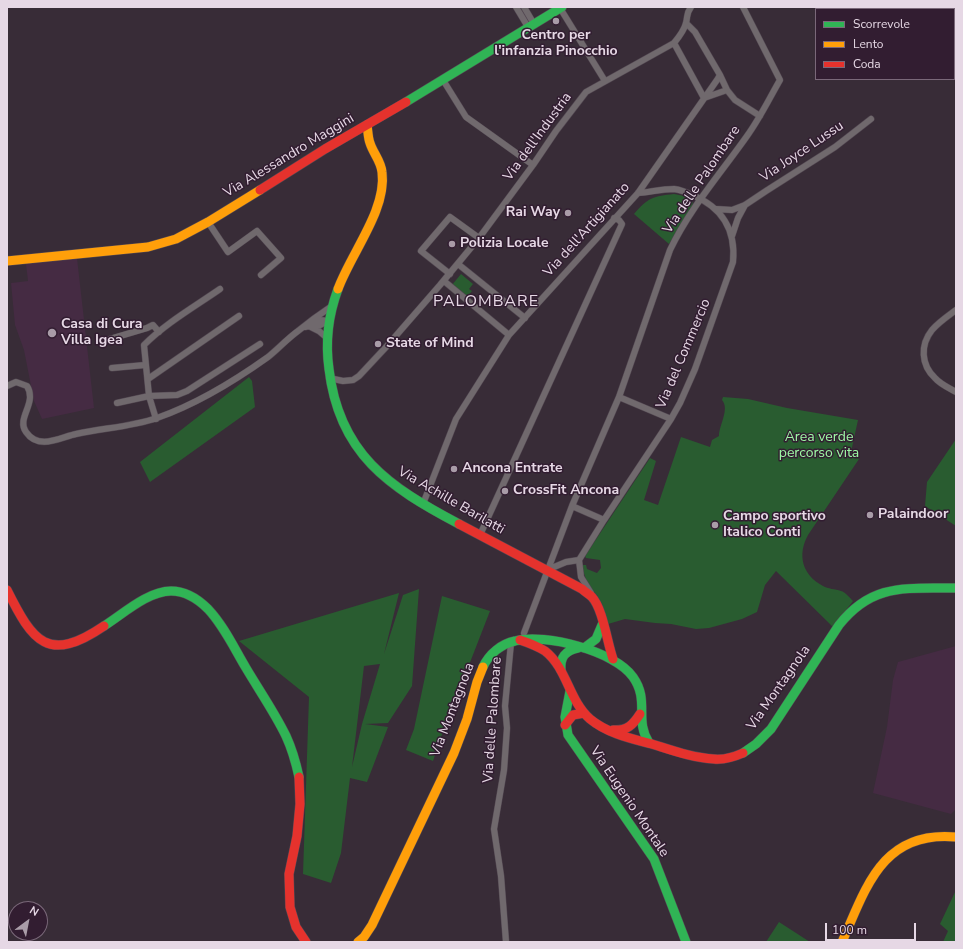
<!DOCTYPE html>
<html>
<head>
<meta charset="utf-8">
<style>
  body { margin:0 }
  #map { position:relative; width:963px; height:949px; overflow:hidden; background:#382c37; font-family:"Nunito Sans",sans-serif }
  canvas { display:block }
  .frame { position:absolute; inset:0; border:8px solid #e6d8e5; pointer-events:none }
  .legend { position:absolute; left:815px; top:8px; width:140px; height:72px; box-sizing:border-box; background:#321d31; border:1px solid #7a6879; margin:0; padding:5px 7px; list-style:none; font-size:12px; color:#e6d8e5 }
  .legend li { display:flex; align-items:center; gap:8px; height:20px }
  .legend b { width:20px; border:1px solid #7a6879 }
  .north { position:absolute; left:8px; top:901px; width:40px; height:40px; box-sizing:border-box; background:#321d31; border:1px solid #7a6879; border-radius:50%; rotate:32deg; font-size:11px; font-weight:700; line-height:16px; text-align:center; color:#e6d8e5 }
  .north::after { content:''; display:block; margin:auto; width:14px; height:18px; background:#a99ca8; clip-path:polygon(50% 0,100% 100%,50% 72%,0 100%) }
  .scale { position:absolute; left:825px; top:923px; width:91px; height:18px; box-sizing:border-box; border:2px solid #e6d8e5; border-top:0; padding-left:5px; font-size:12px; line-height:14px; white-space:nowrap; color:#e6d8e5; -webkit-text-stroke:3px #321d31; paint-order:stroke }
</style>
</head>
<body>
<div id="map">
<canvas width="963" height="949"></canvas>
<div class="frame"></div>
<ul class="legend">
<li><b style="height:5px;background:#30b455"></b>Scorrevole</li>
<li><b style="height:5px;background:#ff9f0a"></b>Lento</li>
<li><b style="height:5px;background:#e5322d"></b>Coda</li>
</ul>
<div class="north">N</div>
<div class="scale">100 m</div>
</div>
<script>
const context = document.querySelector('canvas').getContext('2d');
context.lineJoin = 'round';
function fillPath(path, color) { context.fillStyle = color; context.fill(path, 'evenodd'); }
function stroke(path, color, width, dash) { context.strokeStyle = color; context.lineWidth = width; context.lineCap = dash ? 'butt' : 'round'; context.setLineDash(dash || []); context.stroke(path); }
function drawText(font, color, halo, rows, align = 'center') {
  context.font = font + ' "Nunito Sans",sans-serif'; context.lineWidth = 3; context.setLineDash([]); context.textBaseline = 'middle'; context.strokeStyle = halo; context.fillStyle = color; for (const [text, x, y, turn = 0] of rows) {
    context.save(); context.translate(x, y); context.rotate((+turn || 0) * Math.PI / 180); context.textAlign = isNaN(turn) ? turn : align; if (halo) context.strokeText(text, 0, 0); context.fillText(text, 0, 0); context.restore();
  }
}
fillPath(new Path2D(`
  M77 258 94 408 42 419 34 401 24 350 15 325 11 283 28 281 26 264Z
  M956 646V809L951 814 873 793 887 727 893 680 898 662Z`), '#452b43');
fillPath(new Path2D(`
  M674 194 684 196 692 201 693 205 669 244 634 214C647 198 654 196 674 194Z
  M461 274 473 284 469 289 472 291 467 297 452 285Z
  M249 377 252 381 255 407 150 482 140 462Z
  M723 397 748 399 787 408 858 420 851 452 857 454 859 459 808 535C797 555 802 575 823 586 828 589 835 589 841 591 845 592 850 598 853 601L833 627 776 571 765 585 757 612 742 619 709 628 696 629 671 624 655 623 625 619 608 624 602 604 597 595 588 586 583 570 582 565H586L587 569 597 573 601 568 600 560 586 558 585 556 650 458 656 461 644 500 658 505 681 437 710 447 712 440 719 436C719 425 730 409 722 400Z
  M956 439V526L925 506 927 482Z
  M419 589 412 686 388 723 365 724 388 727 367 782 350 778 341 853 331 883 303 874 309 697 239 641 399 593 384 654 403 595ZM380 664 362 724 352 767 364 666Z
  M442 596 490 611 441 737 433 761 406 750 414 729Z
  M956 890V942H943L948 931 940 924Z
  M779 922 810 942H766Z`), '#295c30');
const street = new Path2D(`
  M516 7 528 27
  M524 7 534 24
  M560 8 605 81
  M674 43 704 98 727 90 735 100 760 116
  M720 75 727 90
  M443 80 466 117 533 165
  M716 209 732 210 745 205 766 191 835 147 871 119
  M208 222 228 252 257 231 281 258 261 275
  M732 236 738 218 745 205
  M458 264 525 318
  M450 274 421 251 450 217 479 238
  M444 281 509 335
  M956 310C948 316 939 322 932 330 920 345 921 365 935 378 940 384 949 388 956 392
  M312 322 320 320 328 321
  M309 326 320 325 328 321
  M305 327 309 326 319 331 326 337
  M110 339 147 328 153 325 159 332
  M112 368 145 365
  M329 378 343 381 353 380 359 376 387 346 440 285 479 238 533 165 556 131 586 92 674 43C679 37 684 31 686 23 688 15 686 14 691 7
  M148 379 239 316
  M7 386 16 382 27 386C29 389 30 393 30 397 30 409 18 421 26 432 39 451 61 437 76 434 103 428 131 427 157 418 197 404 233 382 268 357 278 349 287 339 298 331 309 322 320 314 332 306
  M619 397 671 419
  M117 403 149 396 177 395 187 391 260 344
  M156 419 149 396 144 345C166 323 194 307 220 289
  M423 504 456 419 509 335 638 193 717 80 720 75 695 32 686 23
  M572 506 604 520
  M480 535 622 224 619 220 614 218
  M579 560 581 577 591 593
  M547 570 566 562 579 560 604 520 671 419 680 403 695 369 733 262C736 230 722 207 692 195 686 192 681 190 674 189 662 189 650 192 638 193
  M524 633 572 506 619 397 670 250C690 208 721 173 747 136 760 118 769 99 780 80L743 7
  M506 942 501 876 494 829 504 770 507 728 505 706 511 643`);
const fast = new Path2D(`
  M948 7 949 9
  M954 17 956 21
  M406 102 562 7
  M338 289C328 316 325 341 329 369 339 454 389 487 459 524
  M104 626C123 614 148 591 171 591 185 591 198 599 208 609 224 626 234 648 246 668 259 690 275 713 286 736 292 749 296 763 299 777
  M584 648 596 639 602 625
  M483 667C489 654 501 644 515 641 545 633 615 651 633 677 650 701 634 719 649 743
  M561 670C560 657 565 651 578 648
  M570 691 565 717 568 735 654 859 686 942
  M743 753 756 744 771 729 839 625C873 582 907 589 956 588`);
const slow = new Path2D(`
  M7 261 148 247 176 239 208 222 260 190
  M338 289C351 253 387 210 382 172 381 161 373 153 370 143 368 138 368 131 367 125
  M358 942 364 937 372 925 454 753 467 719 477 682 483 667
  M842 942C866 888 882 830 956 837`);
const jam = new Path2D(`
  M260 190 325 149 406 102
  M459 524 582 589C585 592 589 594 592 597 603 609 607 642 613 659
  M7 590C33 642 48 664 104 626
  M520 640C529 643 537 646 545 651 567 668 569 701 590 719 608 734 633 739 655 745 674 751 694 758 714 759 725 760 734 757 743 753
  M565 725 573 715 584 713
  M613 730C627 731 633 725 640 714
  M299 777 300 804 297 836 289 874 290 907 296 927 306 942`);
stroke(street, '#534852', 7);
stroke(fast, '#534852', 10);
stroke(slow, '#534852', 10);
stroke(jam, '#534852', 10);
stroke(street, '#70696d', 6);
stroke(fast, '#30b455', 9);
stroke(slow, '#ff9f0a', 9);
stroke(jam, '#e5322d', 9);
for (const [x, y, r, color] of [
  [556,21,4,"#a99ca8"],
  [568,213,4,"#a99ca8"],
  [452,244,4,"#a99ca8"],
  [52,333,5,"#a99ca8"],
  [378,344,4,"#a99ca8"],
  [454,469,4,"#a99ca8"],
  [505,491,4,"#a99ca8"],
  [870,515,4,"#a99ca8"],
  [715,525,4,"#a99ca8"]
]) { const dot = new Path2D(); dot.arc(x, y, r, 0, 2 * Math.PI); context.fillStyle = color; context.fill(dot); stroke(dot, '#321d31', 1.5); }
drawText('bold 14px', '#e6d8e5', '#321d31', [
  ["Centro per",556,36,"center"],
  ["l'infanzia Pinocchio",556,52,"center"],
  ["Rai Way",560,213,"right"],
  ["Polizia Locale",460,244],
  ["Casa di Cura",61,325],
  ["Villa Igea",61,341],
  ["State of Mind",386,344],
  ["Ancona Entrate",462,469],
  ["CrossFit Ancona",513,491],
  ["Palaindoor",878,515],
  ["Campo sportivo",723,517],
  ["Italico Conti",723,533]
], 'left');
drawText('14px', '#e6d8e5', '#321d31', [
  ["Via dell'Industria",538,137,-54],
  ["Via Joyce Lussu",802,152,-34],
  ["Via Alessandro Maggini",289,156,-31],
  ["Via delle Palombare",702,180,-56],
  ["Via dell'Artigianato",587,230,-48],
  ["Via del Commercio",684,354,-67],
  ["Via Achille Barilatti",451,501,30],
  ["Via Montagnola",779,688,-55],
  ["Via Montagnola",453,710,-69],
  ["Via delle Palombare",493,720,-86],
  ["Via Eugenio Montale",629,802,56]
]);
drawText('14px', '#9ef9a5', '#321d31', [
  ["Area verde",819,438],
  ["percorso vita",819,454]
]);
context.letterSpacing = '1px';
drawText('16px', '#e6d8e5', '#321d31', [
  ["PALOMBARE",486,302]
]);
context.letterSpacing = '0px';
</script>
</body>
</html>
